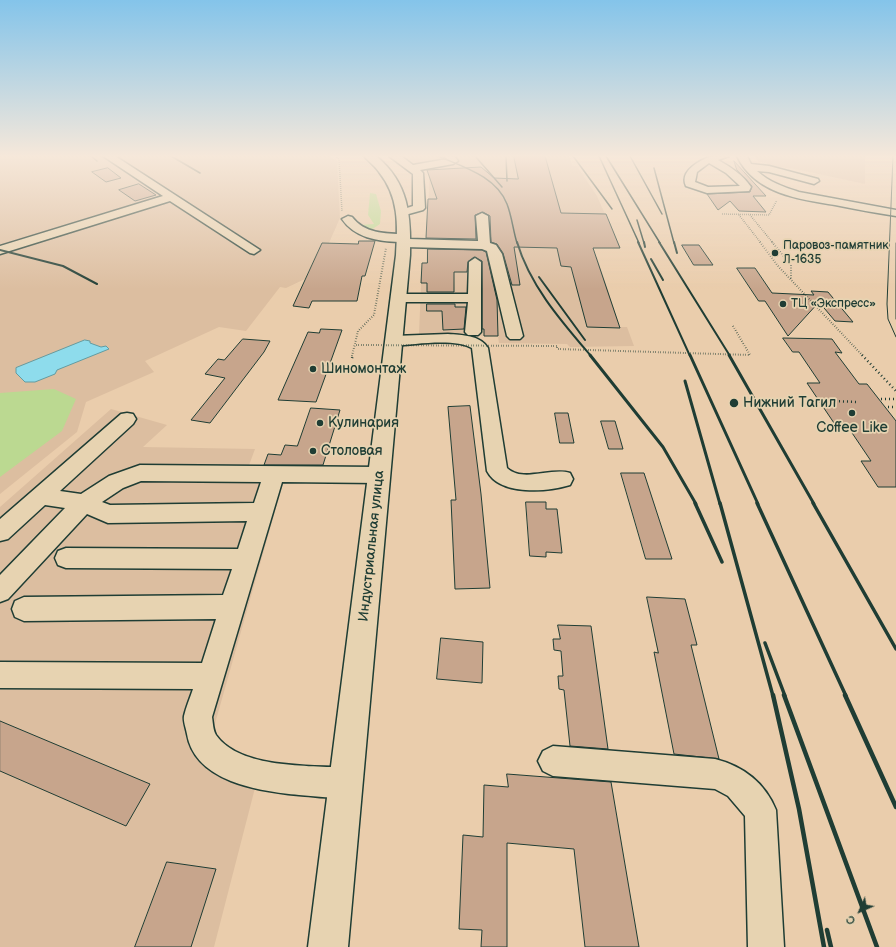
<!DOCTYPE html>
<html>
<head>
<meta charset="utf-8">
<style>
  body { margin:0 }
  #map { position:relative; width:896px; height:947px; overflow:hidden; background:#eacdac; font-family:"Balsamiq Sans",sans-serif }
  canvas { display:block }
  .north { position:absolute; left:840px; top:891px; width:40px; height:40px; -webkit-text-stroke:3px #e7d3b1; paint-order:stroke; rotate:225deg; font-size:11px; font-weight:700; line-height:16px; text-align:center; color:#1f3d34 }
  .north::after { content:''; display:block; margin:auto; width:14px; height:18px; background:#1f3d34; clip-path:polygon(50% 0,100% 100%,50% 72%,0 100%) }
</style>
</head>
<body>
<div id="map">
<canvas width="896" height="947"></canvas>
<div class="north">С</div>
</div>
<script>
const context = document.querySelector('canvas').getContext('2d');
context.lineJoin = 'round';
function fillPath(path, color) { context.fillStyle = color; context.fill(path, 'evenodd'); }
function stroke(path, color, width, dash) { context.strokeStyle = color; context.lineWidth = width; context.lineCap = dash ? 'butt' : 'round'; context.setLineDash(dash || []); context.stroke(path); }
function drawText(font, color, halo, rows, align = 'center') {
  context.font = font + ' "Balsamiq Sans",sans-serif'; context.lineWidth = 3.5; context.setLineDash([]); context.textBaseline = 'middle'; context.strokeStyle = halo; context.fillStyle = color; for (const [text, x, y, turn = 0] of rows) {
    context.save(); context.translate(x, y); context.rotate((+turn || 0) * Math.PI / 180); context.textAlign = isNaN(turn) ? turn : align; if (halo) context.strokeText(text, 0, 0); context.fillText(text, 0, 0); context.restore();
  }
}
fillPath(new Path2D(`
  M0 156H329L337 161 340 218 329 243H322L305 279 286 288 280 287 246 331 219 327 145 361 154 372 86 402 77 432 0 494Z
  M401 156H569L573 166H577L597 196 620 248H588L591 257H597L620 327H627L634 346 570 347 567 344 499 343 498 336 419 334 422 263 427 262 426 240 429 190V176L424 168Z
  M755 156H865V184L795 169 768 166 767 163 758 162Z
  M111 409 167 425 143 447 255 449 248 468 287 469 203 766 255 788 214 947H0V507Z`), '#dcbea0');
fillPath(new Path2D(`
  M370 193 376 194 381 211 380 224 371 230 360 225 374 224 368 215Z
  M54 389 76 399 62 431 0 477V393Z`), '#bbd991');
const water = new Path2D(`
  M85 340 90 341V343L101 347 106 346 109 349 57 370 55 374 35 382H25L16 373V368Z`);
fillPath(water, '#8edcec');
stroke(water, '#629ca2', 1);
const building = new Path2D(`
  M514 156H545L561 213 606 214 620 248H593L620 328 587 327 571 267 561 266 557 248 514 247 520 285H512L503 253 497 244 491 242 490 216 483 212 475 215 476 239 426 238 428 199H437L427 170 481 167 494 178 518 179Z
  M734 161 766 196H753L766 212 739 211 730 201 718 210 707 194 750 192 752 186 737 170Z
  M108 168 121 178 106 182 92 172Z
  M139 184 156 195 135 201 119 190Z
  M359 241H375L365 276H362L357 301H312L309 308 293 306 322 243 358 244Z
  M682 245H699L713 265H694Z
  M428 249 482 250 486 252 497 300 498 336H484V329H482V261L474 257 468 262 467 272H454V292H427V283H421L422 263H427Z
  M737 268H755L772 293 814 295 811 291 828 292 853 322 835 321 819 302 788 336 765 301H759Z
  M427 304H455V307H466L464 329 443 330 442 311H427Z
  M321 329 342 330 316 402 278 400 308 332 319 333Z
  M783 338 832 339 842 353 835 352 859 384H867L896 421V487H878L861 461H871L846 424 834 423 807 383H820L799 352H793Z
  M243 339 270 341 264 352 210 423 191 420 225 378 205 374 218 359 224 360Z
  M470 406 481 494 490 588 455 589 451 500H456L448 407Z
  M311 408 340 410 323 465H264L268 454 281 455 285 445 297 446Z
  M555 413H568L574 443H560Z
  M601 421H615L623 449H609Z
  M621 473H644L672 559H646Z
  M526 502H546V509H557L562 553 546 552V557L530 556Z
  M647 597 685 599 697 645H691L719 759 674 754 654 652 658 653Z
  M558 625 591 626 608 749 570 746 564 690 559 689 558 676H563L561 651 554 650 553 639H560Z
  M441 638 483 642 482 683 437 679Z
  M0 721 150 784 126 826 0 771Z
  M507 774 611 782 639 947H585L574 849 507 843V947H481L482 930 459 929 463 835 483 837 484 785 508 787Z
  M167 862 216 869 191 947H135Z`);
fillPath(building, '#c7a58c');
stroke(building, '#1f3d34', 1);
const minor = new Path2D(`
  M103 156H115L260 250 254 254 250 253 170 201 0 254V246L163 196Z
  M389 156H401L413 165 447 159 444 156H454L458 161 453 164 420 170 423 173 425 208 423 210 405 215 399 212 401 210 413 206V174Z
  M712 156H729L718 160C731 167 743 175 751 187L749 191 707 193 686 186C679 171 700 160 712 156ZM709 163 726 173 740 186 708 187 695 182 697 172Z
  M737 156H747L751 164 769 166 818 179 819 181 814 184 769 172 757 171C769 182 784 187 799 192L896 210V216C876 213 855 209 835 205 799 199 755 194 737 156Z
  M482 213 488 216 490 243 496 245 502 254 523 336 520 339H510L507 336 487 251 482 249 404 247 400 246 399 242C377 241 355 238 342 219L348 216 352 217C364 233 385 234 404 234L408 235 409 239 478 241 476 216Z
  M475 258 481 262V332L478 335H468L465 332 468 302H398L393 301 391 298 393 295 398 294H468L469 262Z
  M448 334C462 335 480 335 488 348L507 468C523 483 551 467 570 473L573 479 570 485C547 492 500 496 487 471L472 348C456 338 414 344 394 346L388 344 386 341 388 338 394 336Z
  M127 413 133 414 136 419 133 424 60 491 81 494 109 476 140 465 379 467 386 469 389 475 386 481 379 483 282 482 212 717C213 723 213 730 216 735 240 769 309 765 346 768L357 772 361 783 357 794C339 801 318 796 299 795 259 791 195 782 187 734 186 728 183 721 184 716 186 707 190 698 193 689L0 688V662L202 663 216 619 24 621 15 617 12 609 15 601 24 597 223 595 232 569 66 568 58 565 55 558 58 551 66 548 238 549 247 521 108 523 87 514 8 599 0 602V575L65 508 45 505 8 539 0 541V519L121 414ZM141 481 261 482 254 503 110 505 102 502 123 488Z
  M553 746 715 759C743 766 765 783 776 810L784 947H748L745 816 728 796 715 789 553 776 543 771 538 761 543 751Z`);
const major = new Path2D(`
  M364 156H376C409 183 411 216 410 255L348 947H308L396 255C398 224 399 197 379 172 375 166 369 162 364 156Z`);
stroke(minor, '#1f3d34', 3);
stroke(major, '#1f3d34', 3);
stroke(new Path2D(`
  M335 156 339 159 342 211
  M722 214 769 215 777 200
  M739 215 761 243
  M750 215 773 243`), '#1f3d34', 1.5, [0.5, 1.5]);
stroke(new Path2D(`
  M760 242 777 265 863 356
  M772 242 791 265V279
  M733 326 750 355
  M352 356 358 331 374 315 386 248`), '#1f3d34', 2, [0.5, 2]);
stroke(new Path2D(`
  M862 355 896 391
  M352 358 353 355
  M881 399H896
  M835 401 856 402
  M888 407H896`), '#1f3d34', 2.5, [1, 3]);
fillPath(minor, '#e7d3b1');
fillPath(major, '#e7d3b1');
stroke(new Path2D(`
  M893 156 887 304 888 319 896 337
  M896 243V319`), '#1f3d34', 1);
stroke(new Path2D(`
  M91 156 97 161
  M171 156 200 173
  M438 156C463 167 496 176 507 204 512 217 513 230 517 243
  M475 156 502 187
  M506 156 507 181
  M573 156 612 209
  M599 156 639 243
  M606 156 660 243
  M630 156 662 214
  M654 168 674 243
  M637 220 644 243`), '#1f3d34', 1.5);
stroke(new Path2D(`
  M517 242C530 286 562 322 591 356
  M638 242 690 356
  M644 242 645 247
  M659 242 730 356
  M674 242 677 253
  M0 250 63 266 97 284
  M651 259 663 280
  M539 277 585 340`), '#1f3d34', 2);
stroke(new Path2D(`
  M590 355 663 447 696 504
  M690 355 758 504
  M729 355 814 504
  M685 381 720 504`), '#1f3d34', 3);
stroke(new Path2D(`
  M695 503 722 562
  M720 503 773 696
  M757 503 846 696
  M813 503 896 649
  M765 643 785 696`), '#1f3d34', 3.5);
stroke(new Path2D(`
  M773 695 799 809 824 947
  M784 695 877 947
  M845 695 896 807
  M827 930 831 947`), '#1f3d34', 4.5);
stroke(new Path2D(`
  M356 345 557 346V349L750 355`), '#1f3d34', 2, [0.5, 2]);
const sky = context.createLinearGradient(0, 0, 0, 289);
sky.addColorStop(0, '#84c4ea');
sky.addColorStop(0.54, '#f6e8da');
sky.addColorStop(1, '#f6e8da00');
context.fillStyle = sky;
context.fillRect(0, 0, 896, 289);
for (const [x, y, r, color] of [
  [775,253,4,"#1f3d34"],
  [783,304,4,"#1f3d34"],
  [313,369,4,"#1f3d34"],
  [734,403,5,"#1f3d34"],
  [852,413,4,"#1f3d34"],
  [320,423,4,"#1f3d34"],
  [313,451,4,"#1f3d34"]
]) { const dot = new Path2D(); dot.arc(x, y, r, 0, 2 * Math.PI); context.fillStyle = color; context.fill(dot); stroke(dot, '#e7d3b1', 1.5); }
drawText('12px', '#1f3d34', '#e7d3b1', [
  ["Паровоз-памятник",783,246],
  ["Л-1635",783,260],
  ["ТЦ «Экспресс»",791,304]
], 'left');
drawText('14px', '#1f3d34', '#e7d3b1', [
  ["Шиномонтаж",321,369],
  ["Нижний Тагил",743,403],
  ["Кулинария",328,423],
  ["Coffee Like",852,428,"center"],
  ["Столовая",321,451]
], 'left');
drawText('14px', '#1f3d34', '#e7d3b1', [
  ["Индустриальная улица",372,546,-84]
]);
</script>
</body>
</html>
